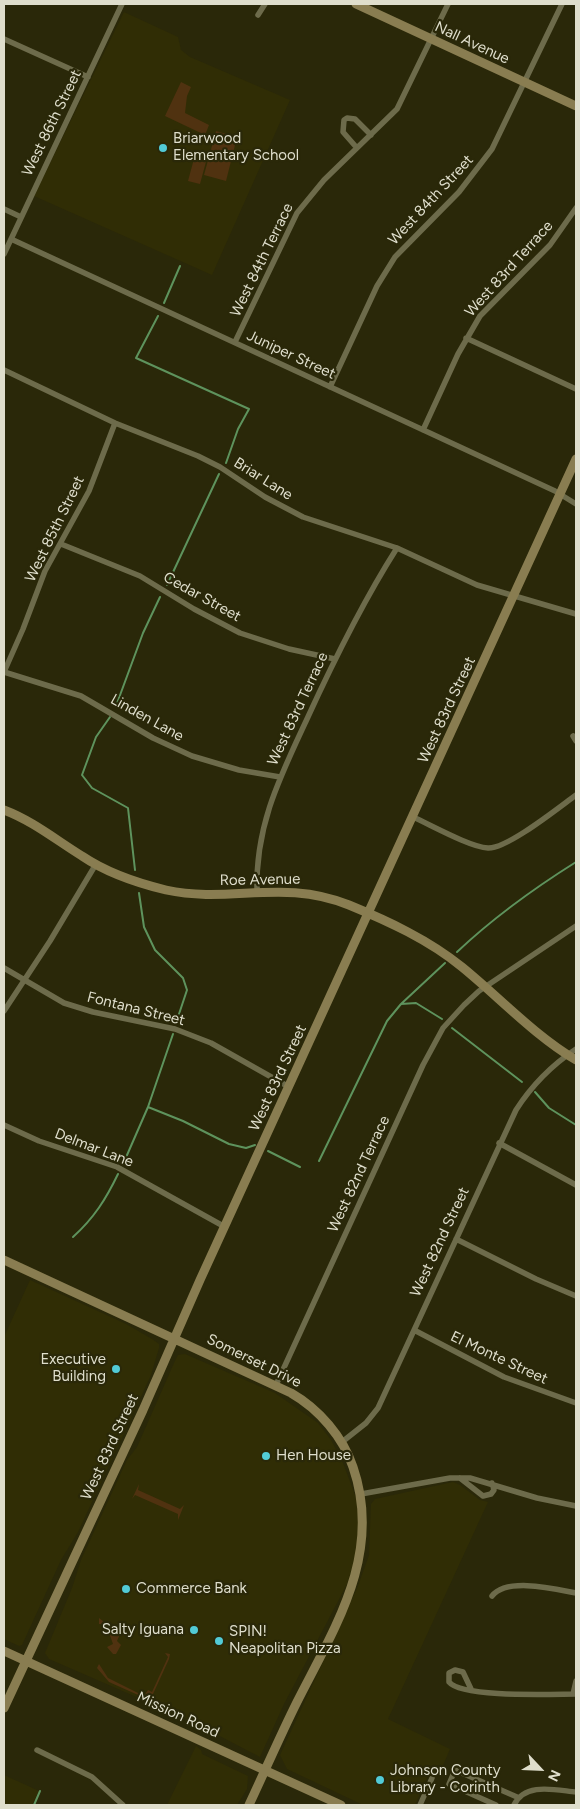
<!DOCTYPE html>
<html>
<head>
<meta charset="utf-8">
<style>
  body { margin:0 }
  #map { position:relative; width:580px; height:1809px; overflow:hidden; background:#2a2809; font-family:Figtree,sans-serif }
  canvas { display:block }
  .frame { position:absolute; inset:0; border:5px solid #dfdecc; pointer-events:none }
  .north { position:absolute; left:515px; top:1744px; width:50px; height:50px; -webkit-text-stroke:4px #2a2809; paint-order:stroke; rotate:115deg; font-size:14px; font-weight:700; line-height:20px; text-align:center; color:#dfdecc }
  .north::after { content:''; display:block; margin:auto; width:18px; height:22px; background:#dfdecc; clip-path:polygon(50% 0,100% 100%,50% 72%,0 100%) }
</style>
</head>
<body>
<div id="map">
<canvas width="580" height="1809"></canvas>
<div class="frame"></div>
<div class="north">N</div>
</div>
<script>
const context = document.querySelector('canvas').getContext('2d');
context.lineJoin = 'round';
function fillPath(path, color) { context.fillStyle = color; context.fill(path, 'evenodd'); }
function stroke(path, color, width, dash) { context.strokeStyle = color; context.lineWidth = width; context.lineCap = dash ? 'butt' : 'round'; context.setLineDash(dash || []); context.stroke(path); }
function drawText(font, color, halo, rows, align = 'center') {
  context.font = font + ' Figtree,sans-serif'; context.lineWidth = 4.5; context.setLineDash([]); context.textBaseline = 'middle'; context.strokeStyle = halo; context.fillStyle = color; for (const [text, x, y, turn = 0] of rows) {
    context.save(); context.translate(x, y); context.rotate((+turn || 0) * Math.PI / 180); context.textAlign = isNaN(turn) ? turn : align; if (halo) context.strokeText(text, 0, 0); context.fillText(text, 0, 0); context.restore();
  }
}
fillPath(new Path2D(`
  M124 12 178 37 181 50 190 57 290 100 212 275 34 196Z
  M30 1280 126 1324 152 1339 159 1344V1348L151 1375 78 1532 61 1560 22 1645 19 1646 4 1639V1337Z
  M185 1354 275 1393 318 1423 331 1440 343 1463 358 1503 360 1543 347 1584 284 1704 260 1757 187 1719 49 1659 45 1653 72 1588 81 1560 127 1460 137 1447 174 1363 178 1355Z
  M453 1482 460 1485 480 1500 488 1502 388 1719 450 1749 439 1775 430 1771 415 1805H363L287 1769 280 1755 358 1586 369 1555 371 1504 375 1499Z
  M196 1746 201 1750 202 1754 248 1776 247 1789 237 1805H167Z
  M4 1775 39 1791 32 1805H4Z`), '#302d05');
fillPath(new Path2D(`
  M181 82 191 87 187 96 185 113 209 125 205 135 165 116Z
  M216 131 237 137 226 181 204 175Z
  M195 155 207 158 200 184 188 181Z
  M139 1484 138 1490 180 1509 184 1505 178 1520V1514L135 1495 132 1499Z
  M99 1618 109 1626 125 1634 124 1636 120 1634 117 1641 121 1645 116 1654H113L107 1647 113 1644 106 1624H99Z
  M165 1653 170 1654 169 1659 153 1694 147 1699 109 1682 97 1668 99 1664 108 1678 144 1696 148 1690 152 1692 168 1657Z`), '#503210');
stroke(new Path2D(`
  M164 303 180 266
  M158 316 136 358 249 409 238 429 226 463
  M167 585 219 474
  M116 706 143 633 160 597
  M110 717 96 737 82 775 92 788 128 808 135 870
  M139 893 144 927 155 950 183 978 187 990 176 1023
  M457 952C494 917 533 889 576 862
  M401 1004 416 1003 442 1019
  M452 1028 522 1082
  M535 1092 549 1108 576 1125
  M148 1107 173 1034
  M268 1151 300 1167
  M319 1161 387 1021 401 1004 445 963
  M124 1162 148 1107 183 1121 229 1144 246 1148 255 1145
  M73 1237C94 1218 106 1199 118 1174
  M34 1805 40 1791`), '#5e935d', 2);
stroke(new Path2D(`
  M258 15 265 4
  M4 39 88 77
  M357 148 343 132 344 120 347 118 355 119 371 135
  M4 209 21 217
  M11 239 555 491 576 504
  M4 254 122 4
  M466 338 576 389
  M235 342 297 213 324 180 397 109 448 4
  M4 370 115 423 198 456 220 467 265 497 303 517 397 548 477 585 576 614
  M330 387 377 286 395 257 459 192 492 149 562 4
  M423 430 458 354 480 316 550 245 576 208
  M61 544 140 576 194 609 240 633 289 649 335 659
  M4 672 81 696 153 738 192 756 239 770 280 777
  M4 672 23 629 45 571 89 491 115 423
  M573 736 576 741
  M413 817C431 825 470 847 488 848 507 849 558 808 576 795
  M257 892C255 826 280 777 307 719 334 660 362 603 397 548
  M4 968 64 1003 93 1012 175 1029 211 1043 289 1087
  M4 1011 50 941 96 864
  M4 1125 39 1141 117 1167 225 1227
  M499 1143 576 1185
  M456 1239 536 1279 576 1296
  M414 1330 504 1377 576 1403
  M276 1385 423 1065 443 1028 464 1005 479 991 576 926
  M342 1442 366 1423 378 1408 516 1110C532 1085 552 1065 576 1049
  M460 1478 483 1496 491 1494 494 1490 492 1483
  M361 1494 450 1478H470L537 1498 576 1506
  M492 1596C507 1577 555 1589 576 1593
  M471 1689 463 1672 455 1670 449 1673V1682C462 1698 553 1694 576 1694
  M573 1694 576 1681
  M37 1750 92 1777 123 1805
  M420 1805 432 1778
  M496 1805 449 1784 455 1770 517 1797
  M514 1805C525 1782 555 1790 576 1792`), '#6d6b4b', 5.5);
stroke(new Path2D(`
  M356 4 576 106
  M4 810C33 821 56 840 82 856 107 873 137 883 166 890 230 904 283 878 349 905 388 921 429 940 462 967 500 998 534 1035 576 1060
  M4 1260 291 1393C319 1409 343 1437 353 1467 383 1554 335 1627 297 1702 280 1736 265 1771 249 1805
  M4 1651 341 1805
  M4 1708 143 1410 200 1280 576 459`), '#897d51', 9);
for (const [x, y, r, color] of [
  [163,148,5,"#52cbd7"],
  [116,1369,5,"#52cbd7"],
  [266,1456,5,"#52cbd7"],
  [126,1589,5,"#52cbd7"],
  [194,1630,5,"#52cbd7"],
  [219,1641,5,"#52cbd7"],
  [380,1780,5,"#52cbd7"]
]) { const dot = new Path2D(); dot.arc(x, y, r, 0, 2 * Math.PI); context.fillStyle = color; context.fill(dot); stroke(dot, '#2a2809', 2); }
drawText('15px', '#dfdecc', '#2a2809', [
  ["Nall Avenue",472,43,25],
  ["West 86th Street",52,123,-64],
  ["West 84th Street",431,200,-47],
  ["West 84th Terrace",262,260,-64],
  ["West 83rd Terrace",509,269,-48],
  ["Juniper Street",291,355,25],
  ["Briar Lane",263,479,32],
  ["West 85th Street",55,529,-64],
  ["Cedar Street",202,597,29],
  ["West 83rd Terrace",298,709,-65],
  ["West 83rd Street",447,710,-65],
  ["Linden Lane",147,718,29],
  ["Roe Avenue",260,880,-1],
  ["Fontana Street",136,1009,14],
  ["West 83rd Street",278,1078,-65],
  ["Delmar Lane",94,1148,21],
  ["West 82nd Terrace",359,1174,-65],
  ["West 82nd Street",440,1242,-65],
  ["El Monte Street",499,1358,25],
  ["Somerset Drive",254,1361,26],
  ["West 83rd Street",110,1447,-65],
  ["Mission Road",178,1715,25]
]);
drawText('15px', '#dfdecc', '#2a2809', [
  ["Briarwood",173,139],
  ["Elementary School",173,156],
  ["Executive",106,1360,"right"],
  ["Building",106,1377,"right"],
  ["Hen House",276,1456],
  ["Commerce Bank",136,1589],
  ["Salty Iguana",184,1630,"right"],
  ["SPIN!",229,1632],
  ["Neapolitan Pizza",229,1649],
  ["Johnson County",390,1771],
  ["Library - Corinth",390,1788]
], 'left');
</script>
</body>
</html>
